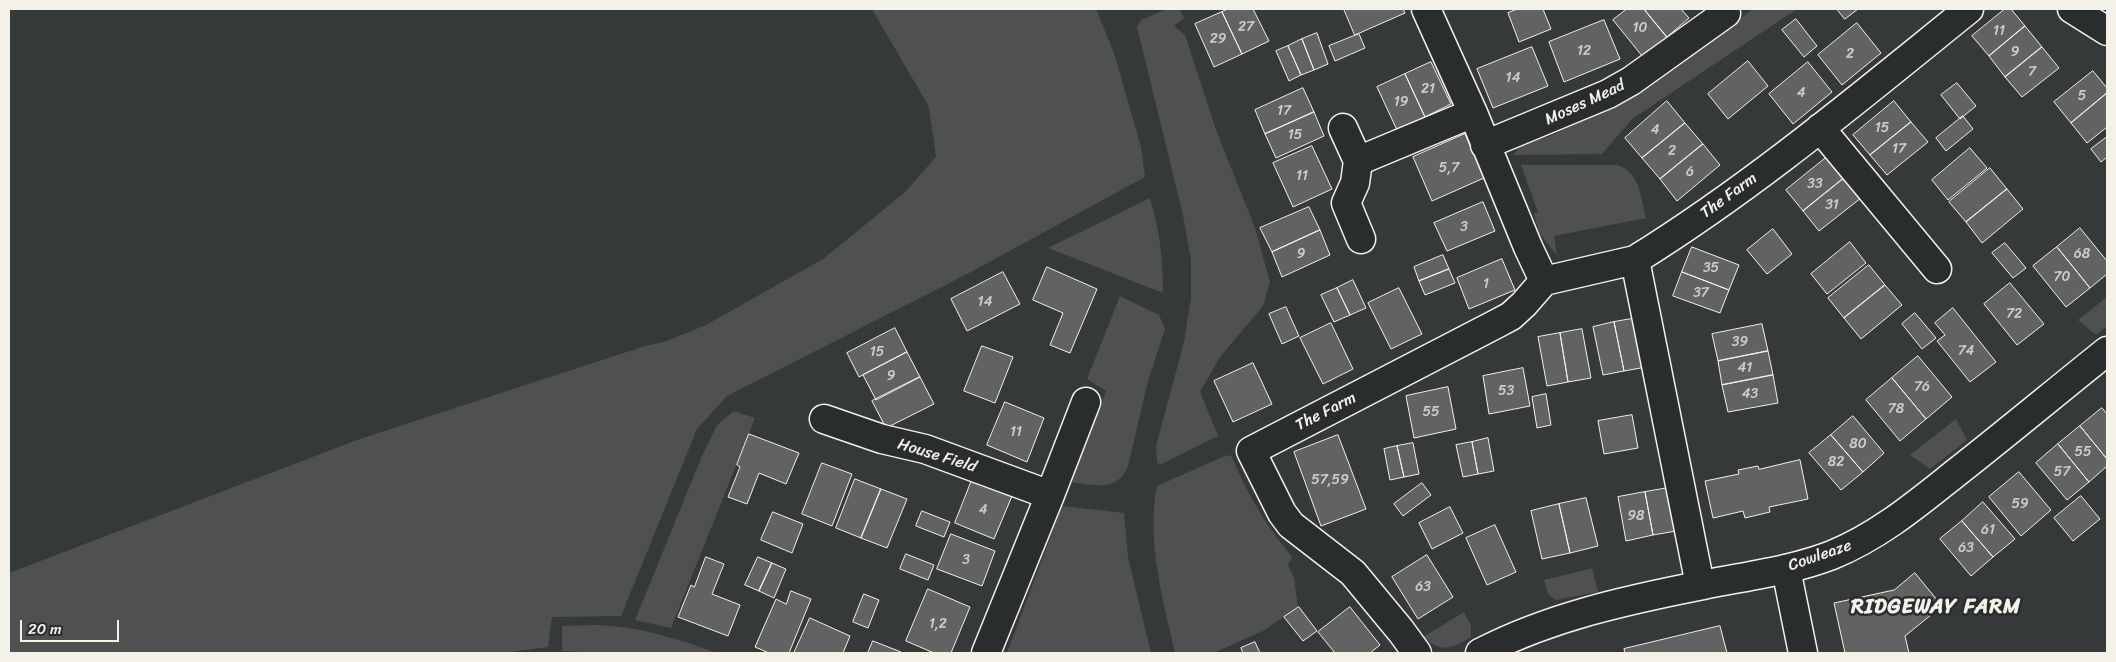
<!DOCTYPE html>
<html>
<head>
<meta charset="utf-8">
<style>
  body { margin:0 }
  #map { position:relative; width:2116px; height:662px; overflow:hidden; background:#363939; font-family:Sriracha,sans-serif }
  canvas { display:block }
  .frame { position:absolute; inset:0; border:10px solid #f4f1e8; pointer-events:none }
  .scale { position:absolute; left:20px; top:620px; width:99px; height:22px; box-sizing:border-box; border:2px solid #f4f1e8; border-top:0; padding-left:6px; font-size:15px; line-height:18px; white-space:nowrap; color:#f4f1e8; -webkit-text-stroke:4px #2a2d2e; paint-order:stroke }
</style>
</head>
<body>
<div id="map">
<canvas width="2116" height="662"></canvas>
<div class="frame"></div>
<div class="scale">20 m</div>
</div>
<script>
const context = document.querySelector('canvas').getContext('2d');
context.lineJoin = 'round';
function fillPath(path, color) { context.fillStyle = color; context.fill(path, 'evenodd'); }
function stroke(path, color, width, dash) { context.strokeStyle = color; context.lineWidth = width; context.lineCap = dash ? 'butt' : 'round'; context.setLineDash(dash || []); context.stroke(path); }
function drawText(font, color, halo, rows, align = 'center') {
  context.font = font + ' Sriracha,sans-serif'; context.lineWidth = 5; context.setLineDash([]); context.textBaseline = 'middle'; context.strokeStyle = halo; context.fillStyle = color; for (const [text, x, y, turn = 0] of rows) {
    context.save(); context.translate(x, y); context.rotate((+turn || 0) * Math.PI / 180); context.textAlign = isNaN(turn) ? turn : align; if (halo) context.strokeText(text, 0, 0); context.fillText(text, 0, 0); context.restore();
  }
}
fillPath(new Path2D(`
  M872 9H1096L1114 53 1141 147 1145 177 973 271 727 396 697 429 621 616 552 617 548 647 503 653H9V573L357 440 645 346 664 342 706 325 823 259 904 193 936 157 929 107Z
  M1167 9H1179L1184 18 1174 26 1185 35 1216 130 1255 228 1270 282 1263 306 1220 357 1200 392 1218 436 1160 465 1157 462 1156 446 1184 342 1191 298V260L1183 215 1137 27 1141 20Z
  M1753 9H1797L1632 119 1602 154 1514 155 1519 146 1550 136 1635 96Z
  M1521 165H1617C1640 172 1641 198 1646 218L1554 236 1557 256 1539 232 1534 214 1538 212Z
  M1150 198C1160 233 1163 256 1163 293L1048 248Z
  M1120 296 1159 315 1165 329 1148 381 1128 466C1117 493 1094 485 1071 482L1106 391 1087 379Z
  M2107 297V326L2096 335 2078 320Z
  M734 411 755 418 671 628 635 620 702 456 717 425Z
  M1956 419 1967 440 1930 469 1910 455Z
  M1227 455 1232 457C1248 496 1266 525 1292 557L1288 565 1294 578 1298 607 1263 631 1213 653H1175C1163 599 1146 542 1157 486Z
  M1062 506 1124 513 1128 557 1151 653H1007Z
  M1592 568 1598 592 1556 600 1548 594 1544 580Z
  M1464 612 1471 625V637C1452 649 1441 653 1423 637Z
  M596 625C638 626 678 639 717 653H607L562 651V626Z`), '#4e514f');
const building = new Path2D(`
  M1228 9H1253L1269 41 1242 54 1222 12Z
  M1344 9H1403L1405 13 1355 35Z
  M1518 9H1543L1551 29 1519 42 1508 13Z
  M1627 9H1644L1667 37 1643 57 1613 20Z
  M1644 9H1681L1689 18 1667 37Z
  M1837 9H1858L1845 19Z
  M2005 9H2011L2025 26 1989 56 1972 36Z
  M1222 12 1242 54 1214 67 1195 24Z
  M1796 19 1817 46 1804 57 1782 30Z
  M1604 20 1620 59 1564 82 1549 42Z
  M1857 23 1881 53 1842 85 1818 55Z
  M2025 26 2042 47 2005 77 1989 56Z
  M1317 33 1328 64 1314 70 1302 39Z
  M1359 34 1365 48 1335 61 1329 46Z
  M1302 39 1314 70 1301 75 1288 46Z
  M1288 46 1301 75 1289 81 1276 51Z
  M1532 47 1548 86 1493 108 1477 69Z
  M2042 47 2059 68 2022 97 2005 77Z
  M1748 61 1768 86 1728 119 1708 94Z
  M1431 62 1451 104 1425 117 1405 74Z
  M1808 62 1832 92 1793 124 1769 94Z
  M2093 71 2107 88V93L2071 123 2054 102Z
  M1405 74 1425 117 1397 130 1377 87Z
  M1957 83 1976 106 1960 119 1941 95Z
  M1303 88 1314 112 1265 134 1255 110Z
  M2107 93V127L2087 143 2071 123Z
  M1667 101 1685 123 1642 158 1625 138Z
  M1894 101 1911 122 1870 155 1853 135Z
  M1314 112 1324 136 1276 158 1265 134Z
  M1963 116 1973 129 1946 151 1936 138Z
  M1911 122 1928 142 1887 175 1870 155Z
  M1685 123 1703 144 1660 179 1642 158Z
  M1465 134 1484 178 1432 201 1413 157Z
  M2107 137V157L2101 162 2091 149Z
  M1703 144 1720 165 1677 201 1660 179Z
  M1312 146 1332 189 1293 207 1273 163Z
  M1970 148 1987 168 1948 200 1932 180Z
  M1827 157 1844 178 1803 211 1786 190Z
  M1990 168 2007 189 1966 222 1949 202Z
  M1844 178 1861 198 1819 231 1803 211Z
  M2007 189 2023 209 1982 243 1966 222Z
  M1483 202 1495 231 1447 251 1434 223Z
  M1309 207 1320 230 1272 252 1260 228Z
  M2080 228 2107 261V274L2090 288 2057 247Z
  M1773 229 1792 254 1767 274 1747 250Z
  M1320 230 1330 255 1282 277 1272 252Z
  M1850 242 1866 263 1827 294 1811 274Z
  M2005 243 2026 268 2013 278 1992 253Z
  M1692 247 1739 265 1729 290 1682 272Z
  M2057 247 2090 288 2066 307 2033 266Z
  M1443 255 1449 269 1419 281 1414 267Z
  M1502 259 1515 290 1469 309 1457 278Z
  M1869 265 1885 285 1844 318 1828 298Z
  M1047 267 1097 289 1070 353 1050 345 1063 313 1033 300Z
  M1449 269 1455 283 1425 295 1419 281Z
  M1003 272 1020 304 967 331 951 299Z
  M1682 272 1729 290 1720 313 1673 296Z
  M1353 280 1366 308 1350 315 1337 288Z
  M2010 283 2044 324 2017 345 1984 304Z
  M1885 285 1902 305 1861 339 1844 318Z
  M1337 288 1350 315 1334 322 1321 295Z
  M1399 288 1422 334 1391 349 1368 303Z
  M1286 307 1299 336 1282 344 1269 314Z
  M1953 308 1996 362 1970 382 1937 341 1945 335 1935 323Z
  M1915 313 1936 338 1922 349 1902 324Z
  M1637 318 1646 367 1624 371 1614 322Z
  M1614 322 1624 371 1603 375 1593 327Z
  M1331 323 1353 369 1323 384 1300 338Z
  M1762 324 1768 351 1718 361 1712 334Z
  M895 328 907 352 859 377 847 353Z
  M1582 329 1591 378 1568 382 1560 333Z
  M1560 333 1568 382 1547 386 1538 337Z
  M982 346 1013 357 995 403 964 391Z
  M1768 351 1773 375 1722 385 1718 361Z
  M907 352 920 377 876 400 863 375Z
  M1918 356 1952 397 1926 419 1892 378Z
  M1253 363 1272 404 1233 422 1214 381Z
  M1523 368 1530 406 1489 414 1483 376Z
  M1773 375 1778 403 1728 412 1722 385Z
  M920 377 934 404 886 428 872 401Z
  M1892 378 1926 419 1900 441 1866 400Z
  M1448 387 1456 429 1414 438 1406 396Z
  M1546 394 1551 425 1537 428 1532 397Z
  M1005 402 1044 418 1027 462 987 445Z
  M2102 408 2107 414V459L2080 426Z
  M1632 415 1638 448 1604 454 1598 421Z
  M1853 416 1884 453 1863 472 1831 435Z
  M2080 426 2107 459V466L2089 482 2058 444Z
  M749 434 799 453 786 484 759 473 747 504 728 497 740 467 737 465Z
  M1338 435 1366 509 1321 526 1294 452Z
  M1831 435 1863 472 1841 490 1809 453Z
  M1488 438 1494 471 1478 474 1472 442Z
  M1472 442 1478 474 1463 477 1456 445Z
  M1413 443 1419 474 1404 477 1397 446Z
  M2058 444 2089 482 2067 500 2036 463Z
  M1397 446 1404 477 1390 480 1384 449Z
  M1800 460 1808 499 1769 507 1770 512 1745 518 1743 511 1713 518 1705 481 1739 474 1738 470 1758 466 1759 469Z
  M822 463 852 474 832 526 802 514Z
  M2019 472 2051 510 2021 536 1989 497Z
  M855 479 881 489 861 538 836 528Z
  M972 480 1012 496 994 539 955 523Z
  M1422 483 1431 495 1403 516 1394 504Z
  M1668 488 1676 531 1653 535 1645 492Z
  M881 489 907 499 887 548 861 538Z
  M1645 492 1653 535 1626 541 1618 497Z
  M2081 496 2100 519 2073 541 2054 518Z
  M1586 498 1598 546 1570 553 1559 504Z
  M1983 502 2015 539 1993 557 1962 521Z
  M1559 504 1570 553 1542 559 1531 511Z
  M1450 507 1463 533 1432 549 1419 523Z
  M922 511 950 522 944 537 916 526Z
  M773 512 803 524 792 553 761 540Z
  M1962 521 1993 557 1971 576 1940 539Z
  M1495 525 1516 572 1487 585 1466 538Z
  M951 534 995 551 982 586 937 569Z
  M906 554 934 565 928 580 900 569Z
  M1427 555 1453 597 1418 619 1392 577Z
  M706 557 724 564 712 594 740 605 728 636 678 617 691 585 694 587Z
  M758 557 772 563 759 591 745 585Z
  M772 563 786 569 774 598 759 591Z
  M1915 573 1942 606 1905 636 1909 653H1845L1834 603 1894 590Z
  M928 589 970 607 951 653H934L906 641Z
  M791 591 811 599 789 653H769L755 647 776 599 786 604Z
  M864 594 879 600 868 628 853 622Z
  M1299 607 1317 631 1303 641 1284 617Z
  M1350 607 1380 645 1370 653H1335L1318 632Z
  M810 618 850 636 843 653H794Z
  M1720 626 1727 653H1625L1624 649Z
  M873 641 901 652 900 653H868Z
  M1255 642 1260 653H1243L1241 648Z`);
fillPath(building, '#616362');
stroke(building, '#f4f1e8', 1);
const minor = new Path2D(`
  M1426 9 1473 113 1528 247 1544 281
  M2072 9 2107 31
  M1343 128 1358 161
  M1820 128 1937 269
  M1485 145 1608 94 1631 81 1726 13
  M1361 239 1346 203 1355 183 1358 161 1473 113
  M1635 260C1754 186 1861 96 1969 9
  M824 419 882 439 925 449 1050 495 986 653
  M1050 495 1086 402
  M1786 569 1803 653
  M1417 653 1401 631 1353 573 1291 525 1282 513 1251 451 1498 323 1511 316 1524 304 1544 281 1635 260 1700 585`);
const major = new Path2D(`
  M1480 653C1549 617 1627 600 1703 585 1746 576 1791 571 1832 555 1879 536 1918 503 1957 472 2008 432 2057 391 2107 351`);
stroke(minor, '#f4f1e8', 31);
stroke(major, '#f4f1e8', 31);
stroke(minor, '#2a2d2e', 28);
stroke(major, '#2a2d2e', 28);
drawText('14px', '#cfcec6', null, [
  ["27",1246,27],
  ["10",1640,28],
  ["11",1999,31],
  ["29",1218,39],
  ["12",1584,51],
  ["9",2015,52],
  ["2",1850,54],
  ["7",2032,72],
  ["14",1513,78],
  ["21",1428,89],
  ["4",1801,93],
  ["5",2082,96],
  ["19",1401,102],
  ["17",1284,111],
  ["15",1882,128],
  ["4",1655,130],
  ["15",1295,135],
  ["17",1899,149],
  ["2",1672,151],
  ["5,7",1449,168],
  ["6",1690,172],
  ["11",1302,176],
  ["33",1815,184],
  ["31",1832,205],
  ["3",1464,227],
  ["9",1301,254],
  ["68",2082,254],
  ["35",1711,268],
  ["70",2062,277],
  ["1",1486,284],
  ["37",1701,293],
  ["14",985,302],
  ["72",2014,314],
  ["39",1740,342],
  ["74",1966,351],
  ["15",877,352],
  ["41",1745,368],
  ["9",891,376],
  ["76",1922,387],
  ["53",1506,391],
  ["43",1750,394],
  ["78",1896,409],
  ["55",1431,412],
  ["11",1016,432],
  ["80",1858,444],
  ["55",2083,452],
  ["82",1836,462],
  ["57",2062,472],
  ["57,59",1330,480],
  ["59",2020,504],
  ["4",983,510],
  ["98",1636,516],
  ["61",1988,530],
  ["63",1966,548],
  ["3",966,560],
  ["63",1423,587],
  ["1,2",938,624]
]);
drawText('16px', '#f4f1e8', '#2a2d2e', [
  ["Moses Mead",1585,103,-25],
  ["The Farm",1729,196,-36],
  ["The Farm",1326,412,-27],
  ["House Field",937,456,17],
  ["Cowleaze",1820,556,-19]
]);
context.letterSpacing = '1px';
drawText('bold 21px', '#f4f1e8', '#2a2d2e', [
  ["RIDGEWAY FARM",1936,608]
]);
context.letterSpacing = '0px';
</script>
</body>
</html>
